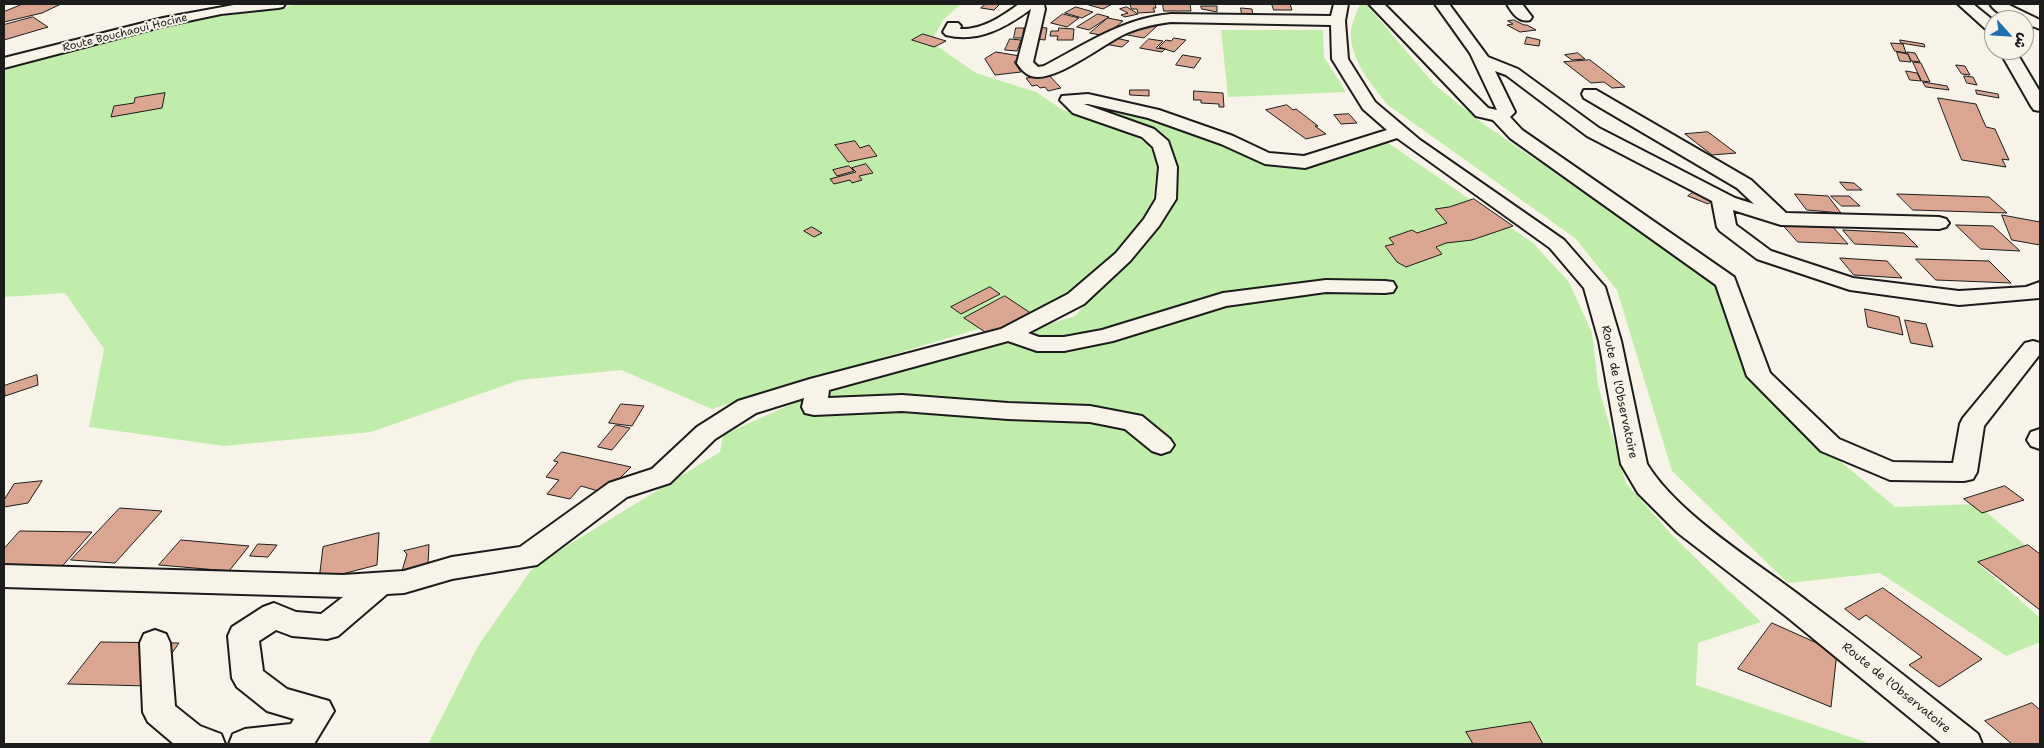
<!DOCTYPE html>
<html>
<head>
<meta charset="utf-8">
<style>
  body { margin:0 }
  #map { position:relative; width:2044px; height:748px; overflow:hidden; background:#f7f3e8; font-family:"Shantell Sans","Playpen Sans Arabic",sans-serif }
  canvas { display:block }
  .frame { position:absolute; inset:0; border:5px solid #1c1c1c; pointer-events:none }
  .north { position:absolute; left:1984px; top:10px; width:50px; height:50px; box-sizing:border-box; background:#f7f3e8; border:1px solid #9f9d96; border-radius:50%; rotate:116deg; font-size:14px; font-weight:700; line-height:20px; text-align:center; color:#1c1c1c }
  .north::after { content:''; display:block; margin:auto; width:18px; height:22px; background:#1f6fb2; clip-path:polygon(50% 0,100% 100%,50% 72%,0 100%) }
</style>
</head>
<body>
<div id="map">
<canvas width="2044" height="748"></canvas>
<div class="frame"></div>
<div class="north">ش</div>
</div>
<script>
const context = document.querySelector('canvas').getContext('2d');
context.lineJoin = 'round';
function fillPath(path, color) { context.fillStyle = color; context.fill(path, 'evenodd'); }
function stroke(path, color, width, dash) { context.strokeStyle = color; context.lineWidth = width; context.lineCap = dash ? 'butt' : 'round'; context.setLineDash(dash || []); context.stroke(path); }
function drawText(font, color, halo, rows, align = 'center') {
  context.font = font + ' "Shantell Sans",sans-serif'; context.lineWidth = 4; context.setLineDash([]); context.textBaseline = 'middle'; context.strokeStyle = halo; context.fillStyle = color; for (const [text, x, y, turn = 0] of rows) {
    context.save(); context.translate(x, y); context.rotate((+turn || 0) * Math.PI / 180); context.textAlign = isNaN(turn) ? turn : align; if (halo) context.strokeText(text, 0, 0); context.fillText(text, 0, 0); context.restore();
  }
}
fillPath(new Path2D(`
  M305 4H961L943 20 931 42 976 73 1036 92 1063 110 1088 117 1128 133 1150 145 1157 166 1153 199 1142 222 1106 265 1048 308 712 409 621 370 520 380 371 432 224 446 89 427 104 349 65 293 4 297V67L174 20Z
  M1360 4H1366L1434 84 1482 123 1723 288 1786 411 1814 439 1895 507 1977 504 2026 546 1980 565 2040 618V642L2006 656 1880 573 1788 583 1672 471 1617 290 1575 238 1388 105C1371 84 1349 59 1351 30 1352 22 1357 12 1360 4Z
  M1221 30H1323L1324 57 1346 92 1228 97Z
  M1082 103 1164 124 1278 165H1315L1384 140 1533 243 1569 282 1592 333 1598 385 1626 483 1671 534 1761 622 1698 643 1696 685 1871 744H428L478 646 534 566 720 452 723 435 794 403 1075 316 1151 232 1176 193V161L1161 132Z`), '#c1edaa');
const building = new Path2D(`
  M23 4H61L42 13 4 22V12Z
  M986 4H1000L994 10 981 8Z
  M1092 4H1112L1103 9 1089 5Z
  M1130 4H1155L1156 8H1153L1155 12 1138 13 1137 9H1132Z
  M1163 4H1190L1191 11H1164Z
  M1272 4H1290L1292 10H1274Z
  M1201 6H1217V12L1202 9Z
  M1076 7 1093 12 1082 18 1065 13Z
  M1127 7 1138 14 1125 17 1121 15 1128 13 1120 9Z
  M1241 8 1252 9 1253 16 1242 15Z
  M1063 14 1079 18 1067 27 1051 23Z
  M1098 14 1109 17 1089 30 1077 27Z
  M33 17 48 27 4 40V25Z
  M1108 18 1123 21 1105 36 1090 33Z
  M1514 20 1524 25H1527L1536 30 1520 32 1507 25 1513 24 1508 21Z
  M1141 23 1157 26 1144 38 1122 34Z
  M1038 27 1047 28 1045 40 1035 39Z
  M1016 28H1024L1022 38H1014Z
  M1059 28 1074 29 1073 40H1057L1058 36H1050L1051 31H1058Z
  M923 34 946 41 934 47 912 40Z
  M1111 37 1129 41 1122 47 1104 44Z
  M1527 37 1540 40 1539 46 1525 44Z
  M1174 38 1186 40 1174 52 1159 47 1166 40 1171 41Z
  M1010 39 1021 40 1017 51 1005 50Z
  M1149 39 1163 41 1156 48 1165 49 1162 52 1140 48Z
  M1900 40 1924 44 1925 47 1901 43Z
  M1891 43 1903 44 1906 53 1895 51Z
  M996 52 1020 56 1014 62 1021 72 995 75 985 59Z
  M1897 52 1908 54 1911 62 1900 61Z
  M1907 52 1915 53 1920 62 1912 61Z
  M1578 53 1585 59 1572 60 1565 55Z
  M1183 55 1201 58 1194 68 1176 65Z
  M1590 60 1625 87 1612 88 1604 82 1591 83 1564 62Z
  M1913 62 1921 63 1930 82 1922 81Z
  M1956 65 1965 66 1970 75 1962 74Z
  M1906 71 1917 73 1921 81 1910 80Z
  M1047 73 1061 88 1048 91 1045 87 1040 88 1037 85 1032 86 1026 78 1045 76Z
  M1964 76 1973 77 1977 85 1967 83Z
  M1923 82 1947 86 1949 90 1926 87Z
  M1130 90H1149V96L1130 95Z
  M1976 90 1998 94 1999 98 1977 94Z
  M1194 91 1223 93 1224 107H1219V104L1201 103V100H1194Z
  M165 93 162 108 111 117 114 106 134 103 135 98Z
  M1938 98 1976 104 1986 127 1995 129 2009 160 2002 159 2006 167 1962 160Z
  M1287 105 1293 110 1296 109 1318 126H1315L1326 134 1306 139 1266 110Z
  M1349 114 1357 123 1341 124 1334 115Z
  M1708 132 1736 153 1712 155 1685 134Z
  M855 141 860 148 869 145 877 156 848 162 835 145Z
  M866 164 873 173 859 176 862 180 852 183 850 180 834 184 830 179 856 172 852 168Z
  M849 166 854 171 837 176 833 170Z
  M1840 182 1854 183 1862 190H1847Z
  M1697 190 1716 198 1708 204 1688 196Z
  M1795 194 1828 196 1841 213 1807 210Z
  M1897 194 1989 197 2007 213 1913 210Z
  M1831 196H1849L1860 206H1842Z
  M1474 199 1513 226 1472 240 1446 243 1436 247 1442 254 1406 267 1397 262 1385 246 1394 244 1389 238 1412 230 1417 233 1447 223 1435 209 1449 207Z
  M2002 215 2040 222V245L2012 240Z
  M1783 225 1832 226 1848 244 1798 242Z
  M1956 225 1993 226 2020 251 1981 249Z
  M812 227 822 233 814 237 804 231Z
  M1843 230 1904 233 1918 247 1855 244Z
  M1840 258 1887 261 1902 278 1854 275Z
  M1916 259 1989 261 2011 283 1936 280Z
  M990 287 1000 294 961 314 951 307Z
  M1005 296 1032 314 991 336 964 318Z
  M1865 309 1899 317 1903 335 1868 327Z
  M1905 320 1926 324 1933 347 1911 343Z
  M37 375 38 385 5 396 4 386Z
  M621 404 644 406 632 426 609 423Z
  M616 425 630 428 612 450 598 447Z
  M562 452 631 467 605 493 581 486 570 499 547 494 559 480 546 477 558 462 554 461Z
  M42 481 28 503 4 507V500L14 484Z
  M2005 486 2024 500 1982 513 1964 499Z
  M120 508 162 511 115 563 71 560Z
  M20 531 92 532 58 571 4 570V549Z
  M379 533 377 565 319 580 323 547Z
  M181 540 249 546 229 571 159 565Z
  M258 544 277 545 268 557 250 556Z
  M429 545 428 564 402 571 407 554 404 551Z
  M2028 545 2040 554V610L1978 562Z
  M1883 588 1982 659 1939 687 1909 665 1922 657 1866 615 1859 620 1845 609Z
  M1772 623 1837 652 1831 707 1738 669Z
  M101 642 179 643 149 686 68 684Z
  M2032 703 2040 710V744H2012L1985 721Z
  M1531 722 1543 744H1473L1466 732Z`);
fillPath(building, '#dba691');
stroke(building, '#1c1c1c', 1);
const minor = new Path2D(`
  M239 4H285L283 7 278 8 221 14 164 26 4 68V58L163 18Z
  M1019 4 1044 5 1045 9 1033 62 1038 67 1044 66C1086 44 1123 18 1171 14L1331 16 1334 4H1348L1345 21 1348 59 1375 102 1420 140 1564 240 1605 287 1621 341 1647 464C1678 515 1758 563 1807 601 1865 644 1921 689 1978 734L1982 744H1942L1787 617 1678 533 1638 493 1621 464 1599 341 1584 288 1550 248 1397 138 1305 168 1265 164 1221 144 1148 118 1088 104H1084L1154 129 1168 141 1177 167 1176 199 1159 226 1130 261 1084 304 1028 333 1039 337H1064L1102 330 1223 293 1326 280 1385 281 1393 282 1396 287 1393 292 1385 293 1326 292 1226 306 1113 341 1064 351H1037L1008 341 829 390 828 398 902 395 1008 403 1090 406 1142 416 1170 439 1174 445 1170 451 1161 454 1152 451 1125 429 1090 422 1008 419 902 411 814 415 805 413 802 407 804 398 756 413 715 439 670 483 627 497 537 565 452 579 404 593 387 594 338 636 327 639 292 636 276 630 259 641 263 671 287 689 329 701 334 711 314 744H229L233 734 245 729 291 724 294 719 267 711 237 687 232 678 228 636 232 627 263 607 274 603 296 612 321 614 343 597 4 587V565L343 575 404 571 452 557 520 547 609 483 652 469 697 427 738 401 810 379 1001 329 1068 294 1116 253 1144 219 1156 199 1159 167 1153 147 1142 137 1073 113 1060 100 1062 96 1088 94 1159 110 1233 136 1269 153 1304 156 1387 130 1363 109 1332 59 1331 25 1171 22C1155 24 1141 27 1127 33 1104 43 1054 84 1031 76 1025 74 1020 68 1017 63L1031 9C1005 28 978 43 946 35L943 32 948 23H958L961 26 960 29C982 30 1001 17 1019 4Z
  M1369 4H1384L1488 108 1497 110 1470 53 1435 4H1449L1488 57 1518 69 1599 128 1735 198 1754 204 1737 188 1584 98 1582 94 1584 90H1596L1751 180 1786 213 1939 217 1946 219 1949 223 1946 227 1939 229 1781 225 1733 210 1736 225 1771 251 1853 278 1959 291 2026 287 2040 282 2039 298 1959 305 1850 290 1757 259 1720 231 1717 227 1712 201 1587 136 1506 75 1495 71 1515 112 1510 117 1522 130 1734 277 1770 373 1839 439 1893 462 1953 463 1960 424 1963 418 2025 343 2033 341 2040 343V354L1984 426 1977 472 1973 479 1964 481 1890 480 1821 451 1747 376 1716 285 1510 138 1493 120 1476 116Z
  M1507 4H1522L1532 17 1530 20C1519 23 1512 13 1507 4Z
  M1958 4H1973L1994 21V34L1989 32Z
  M1990 4H2007L2040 20V29L2024 23V20C2012 20 1996 14 1990 4Z
  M1999 50H2015L2040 92V111L2034 110 2031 106Z
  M2040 429V449L2031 446 2027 440 2031 432Z
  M155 630 166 634 170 643 175 706 200 726 221 734 225 744H174L148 722 143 712 140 643 144 634Z`);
stroke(minor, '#1c1c1c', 4);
fillPath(minor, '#f7f3e8');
drawText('11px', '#1c1c1c', '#f7f3e8', [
  ["Route Bouchaoui Hocine",125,33,-14]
]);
drawText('12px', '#1c1c1c', '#f7f3e8', [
  ["Route de l'Observatoire",1619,392,78],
  ["Route de l'Observatoire",1896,688,39]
]);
</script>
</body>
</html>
